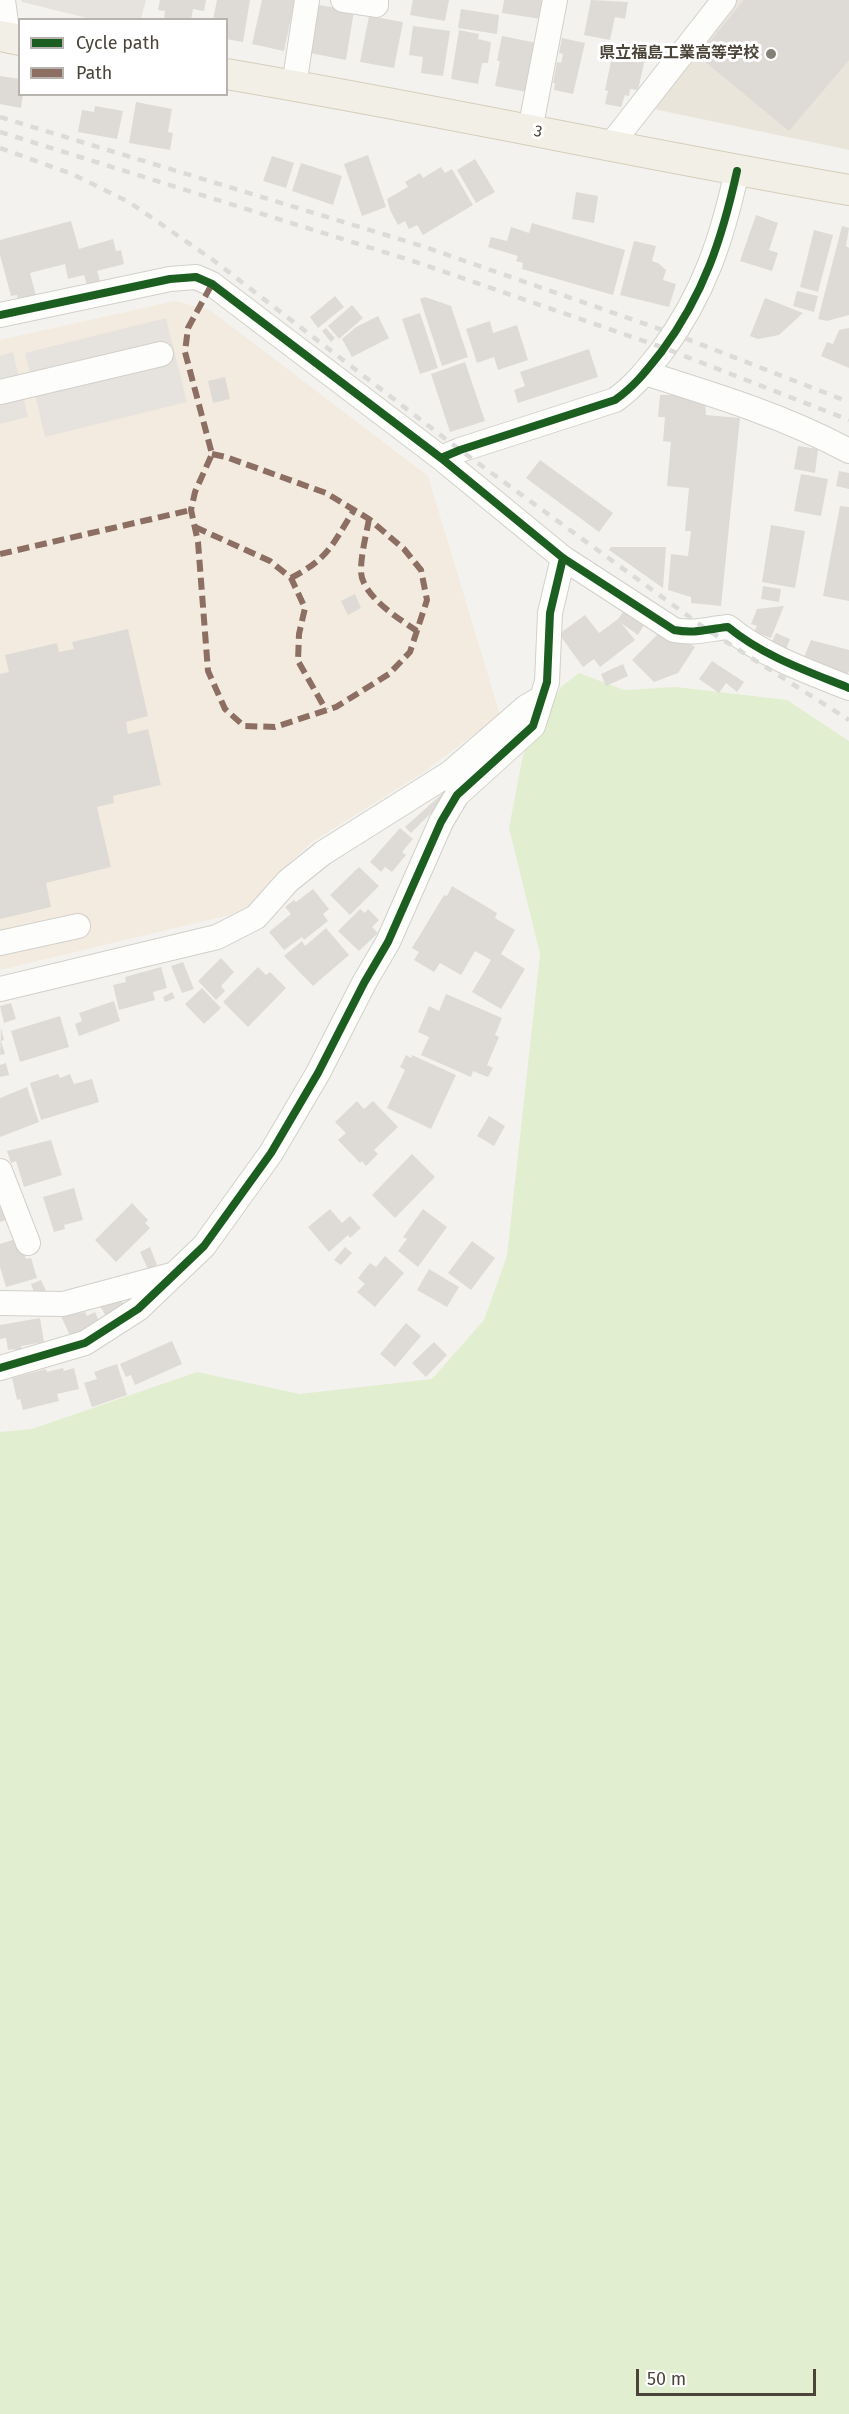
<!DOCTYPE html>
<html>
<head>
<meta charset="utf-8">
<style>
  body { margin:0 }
  #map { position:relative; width:849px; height:2414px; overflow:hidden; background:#f4f2ee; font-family:"Fira Sans",sans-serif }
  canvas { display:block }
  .legend { position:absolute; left:18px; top:18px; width:210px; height:78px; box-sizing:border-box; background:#fff; border:2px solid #b7b4b0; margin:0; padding:8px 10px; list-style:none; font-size:18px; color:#4b4439 }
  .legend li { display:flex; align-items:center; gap:12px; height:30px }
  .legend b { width:30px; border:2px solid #b7b4b0 }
  .scale { position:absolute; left:636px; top:2369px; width:180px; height:27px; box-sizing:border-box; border:3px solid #4b4439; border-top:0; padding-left:8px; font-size:18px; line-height:21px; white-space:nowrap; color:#4b4439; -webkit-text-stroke:4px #fff; paint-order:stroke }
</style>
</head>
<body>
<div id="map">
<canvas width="849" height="2414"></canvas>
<ul class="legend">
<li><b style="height:8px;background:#1b5e20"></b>Cycle path</li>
<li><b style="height:8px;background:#8d6e63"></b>Path</li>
</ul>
<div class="scale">50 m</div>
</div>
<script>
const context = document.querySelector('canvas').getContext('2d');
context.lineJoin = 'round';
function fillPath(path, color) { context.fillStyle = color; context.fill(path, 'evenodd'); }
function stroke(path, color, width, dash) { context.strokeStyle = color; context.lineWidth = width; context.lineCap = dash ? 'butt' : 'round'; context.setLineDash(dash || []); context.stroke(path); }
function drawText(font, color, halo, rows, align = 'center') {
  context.font = font + ' "Fira Sans","Noto Sans JP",sans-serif'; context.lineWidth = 6; context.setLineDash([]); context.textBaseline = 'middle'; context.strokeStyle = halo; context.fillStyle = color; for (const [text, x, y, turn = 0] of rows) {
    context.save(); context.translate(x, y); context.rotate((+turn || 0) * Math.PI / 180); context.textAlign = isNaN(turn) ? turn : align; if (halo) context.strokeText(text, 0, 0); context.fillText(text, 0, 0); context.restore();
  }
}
fillPath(new Path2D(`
  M175 301 210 310 428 476 500 715 421 774 312 842 277 874 250 910 0 970V340Z`), '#f3ebdf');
fillPath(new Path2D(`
  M737 0H849V150L649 108Z`), '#eae5da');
fillPath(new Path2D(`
  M579 673 624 690 676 687 787 700 849 741V2414H0V1432L32 1429 197 1372 300 1394 432 1379 484 1320 507 1256 540 954 509 828 523 755 561 687Z`), '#e1eecf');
fillPath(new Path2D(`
  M21 0H146L141 19 95 20 22 2Z
  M166 318 187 402 45 437 25 353Z
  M13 352 28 417 0 424V356Z`), '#e6e3df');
fillPath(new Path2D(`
  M160 0H206L204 11 193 9 191 20H164L165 11 158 10Z
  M217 0H250L243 42 226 39V20H213Z
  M262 0H295L284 51 252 44Z
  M413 0H449L445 21 410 15Z
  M504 0H544L541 19 502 13Z
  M591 0 628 2 625 19 615 17 610 40 584 35Z
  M744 0H849V60L789 131 698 56Z
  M319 5 354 11 346 60 310 53Z
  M461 9 499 15 497 34 458 28Z
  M369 16 403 22 394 68 360 62Z
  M413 26 450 31 443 76 421 73 423 57 409 55Z
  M459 30 479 34 478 39 491 42 488 63H482L478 84 451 79Z
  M502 36 537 43 527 92 495 86 500 61H497Z
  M562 38 585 43 573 94 554 90 555 83H553L557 62 561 63 563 54 559 53Z
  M623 44 647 50 638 90 630 89 629 96 625 95 621 107 605 104 608 91 605 90 613 52 621 54Z
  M0 76 20 79V94H23L21 108 0 104Z
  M136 102 172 109 168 132 173 133 170 150 129 143Z
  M95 106 123 111 117 139 78 132 82 110 94 112Z
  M368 155 386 207 362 216 344 164Z
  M272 156 294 163 286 188 263 181Z
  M475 159 495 192 476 203 457 170Z
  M301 163 342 176 333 205 292 191Z
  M441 167 445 173 452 169 473 205 423 235 417 225 409 229 405 221 398 225 390 210 387 199 408 187 405 182 420 173 423 178Z
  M576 192 598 196 594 223 572 219Z
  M756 215 778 223 769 250 778 253 772 271 740 261Z
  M71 221 79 249 113 239 116 251 121 250 124 264 97 271 100 281 87 285 84 275 68 279 65 264 30 273 36 296 18 300 17 295 11 296 0 255V240Z
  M532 223 625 250 613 295 522 269 523 263 516 261 518 256 488 247 491 237 507 241 511 227 529 233Z
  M842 226 849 228 846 246 849 248V315L827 321 818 319Z
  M814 230 833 235 818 292 800 287Z
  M634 241 656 246 652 261 658 263 666 270 663 280 676 284 669 307 620 295Z
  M797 291 818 296 814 312 793 306Z
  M335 296 344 307 318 328 310 317Z
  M425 297 451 306 468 357 442 366 420 299Z
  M765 298 803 313 779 335 758 339 750 336Z
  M352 305 363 318 339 339 328 326Z
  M420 313 438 368 420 374 402 319Z
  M378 316 389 338 352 357 342 339 356 327Z
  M490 321 493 333 517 325 528 360 498 370 494 357 477 363 466 329Z
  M326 328 335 338 331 342 322 331Z
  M849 328V368L821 356 827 342 833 344 839 330Z
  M589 349 598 377 518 403 514 390 525 386 520 372Z
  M465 362 485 421 450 432 431 374Z
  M225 377 230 399 213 403 208 381Z
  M660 395H689L690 401H705L706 415 740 418 721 606 691 603V597L668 590 671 554 688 556 691 531H685L689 488 667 486 671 442 663 441 665 417H658Z
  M798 446 818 449 815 473 794 469Z
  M540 460 613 513 599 532 526 478Z
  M839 471 849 473V489L836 486Z
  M801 474 828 479 821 516 794 511Z
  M840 506 849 507V601L823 596Z
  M771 525 805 531 795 588 762 582Z
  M611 547H666L663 588 609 550Z
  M763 586 781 589 779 602 761 599Z
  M355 594 361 608 348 615 341 601Z
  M784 606 771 638 754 632 757 626 751 624 757 609Z
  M626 608 646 622 638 635 621 623 635 640 600 667 594 659 583 667 559 634 585 615 599 633 618 619Z
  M128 629 148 716 126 722 128 734 148 729 161 785 113 796 114 803 97 807 111 867 46 883 51 907 0 919V674L9 672 5 655 57 643 59 652 74 649 72 642Z
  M662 630 675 643 681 638 695 647 678 673 654 682 632 660Z
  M776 633 790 639 785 652 770 646Z
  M811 640 849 650V671L845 679 803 660Z
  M712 661 744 682 737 692 726 683 719 693 699 679Z
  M623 664 628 676 606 686 601 674Z
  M443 793 447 797 411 833 405 827Z
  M400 828 413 839 402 852 406 855 392 872 385 867 381 872 370 862Z
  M359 867 379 886 350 915 330 895Z
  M452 886 497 913 495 918 515 930 501 954 525 969 501 1009 472 992 491 960 475 951 461 975 440 963 434 972 414 960 419 952 412 948 444 895 447 896Z
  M313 889 329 909 323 914 328 921 304 940 302 937 284 950 269 932 291 914 285 907 294 900 296 902Z
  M360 909 365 913 368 909 379 920 372 927 378 933 359 951 338 931Z
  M326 928 349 955 313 986 284 956 302 941 305 946Z
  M221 958 234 972 221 986 225 991 216 1000 198 981Z
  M183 962 194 989 182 993 171 966Z
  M161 967 167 988 153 992 155 1000 119 1010 113 985 126 982 125 977Z
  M258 967 266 975 270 972 286 988 248 1027 223 1002Z
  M202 988 221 1008 204 1024 185 1004Z
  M172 992 175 998 165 1002 163 997Z
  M446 994 502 1018 495 1035 499 1037 487 1065 493 1068 488 1077 473 1071 471 1077 421 1055 429 1037 418 1032 429 1006 439 1011Z
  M114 1001 120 1021 79 1036 75 1024 82 1021 79 1013Z
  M11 1003 16 1019 4 1023 0 1006Z
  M60 1016 69 1047 20 1062 11 1031Z
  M1 1028 4 1040 1 1041 5 1054 0 1055Z
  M406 1055 411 1058 412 1055 456 1075 431 1129 387 1108 405 1070 400 1067Z
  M6 1063 9 1075 0 1077V1065Z
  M58 1074 60 1078 70 1074 74 1084 92 1079 99 1102 41 1120 30 1083Z
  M27 1087 39 1122 0 1137V1098Z
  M357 1101 364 1109 373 1101 398 1127 374 1150 378 1154 366 1166 362 1161 360 1163 338 1140 346 1133 335 1122Z
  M489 1116 505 1126 494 1146 477 1136Z
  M51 1140 62 1175 24 1187 16 1161 11 1163 7 1151Z
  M412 1154 435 1177 395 1218 372 1195Z
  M74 1188 83 1220 64 1225 65 1229 54 1232 43 1197Z
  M0 1199 8 1219 0 1222Z
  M132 1203 148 1220 145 1223 150 1228 116 1262 95 1240Z
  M330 1209 342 1223 350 1216 361 1228 350 1238 348 1235 329 1252 308 1227Z
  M423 1209 447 1227 418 1267 398 1251 407 1239 403 1237Z
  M19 1238 26 1259 31 1258 37 1278 6 1287 0 1267V1244Z
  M472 1241 495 1258 471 1290 448 1273Z
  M150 1247 157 1265 148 1269 140 1252Z
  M345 1247 352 1253 341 1265 334 1260Z
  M385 1256 404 1273 375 1307 357 1292 365 1284 358 1278 370 1263 376 1267Z
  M429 1269 459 1287 447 1307 417 1290Z
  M41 1280 46 1291 35 1295 31 1284Z
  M122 1301 125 1307 107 1318 100 1306Z
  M85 1312 87 1316 95 1312 100 1323 71 1338 61 1316Z
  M40 1318 44 1342 21 1346 22 1353 16 1354 15 1349 8 1350 6 1338 0 1339V1325Z
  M406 1323 421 1336 395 1367 380 1354Z
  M172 1341 182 1364 135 1385 131 1375 126 1377 120 1364Z
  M434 1342 447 1355 426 1377 412 1363Z
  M117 1364 127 1395 92 1407 84 1383 97 1379 94 1372Z
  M63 1368 64 1371 74 1368 79 1389 57 1394 59 1401 23 1410 20 1399 17 1400 12 1378 46 1369 47 1372Z`), '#dedbd6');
const minor = new Path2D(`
  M3 0 8 38
  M343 0 376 5V0
  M294 86 307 0
  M530 130 555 0
  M609 147 724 0
  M0 315 170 279 196 277 212 284 441 458 563 558 674 630C696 634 707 629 728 627 763 656 807 671 849 688
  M645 373C715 395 784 416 849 451
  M0 392 161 354
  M441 458 460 450 615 400C635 386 647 370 662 351 704 294 722 239 737 171
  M0 943 78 926
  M0 989 217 937 256 917 288 881 323 853 450 773 526 707 542 698
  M0 1171 28 1243
  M0 1303 63 1304 171 1275
  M0 1368 85 1343 138 1309 204 1246 271 1153 318 1073 364 983 388 942 441 822 457 795 533 726 547 682 550 613 563 558`);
const major = new Path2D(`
  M0 36 20 40
  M226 74C435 109 641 154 849 190`);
stroke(minor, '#d2d0cb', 26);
stroke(major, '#d6cebb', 32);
stroke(minor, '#fdfdfc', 24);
stroke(major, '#f2efe6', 30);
stroke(new Path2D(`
  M0 117 422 246 674 334 849 402
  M0 132 416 262 664 348 849 420
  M0 148 72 174 129 202 213 260 460 450 706 629 849 720`), '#dbdbda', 4.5, [8, 8]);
stroke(new Path2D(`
  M212 454 226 457 326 493 369 519 404 549 421 570 427 600 410 652 389 674 336 707 275 727 244 726 225 709 208 671 198 542 191 510 195 492 212 454 185 352 188 328 212 284
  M369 519C366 536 361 554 361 571 361 595 399 619 417 631
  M195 527 270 561 291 578 305 608 299 634 298 661 326 710
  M0 554 191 510
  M291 578C329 558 332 545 354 510`), '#8d6e63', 6, [12, 6]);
stroke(new Path2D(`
  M0 315 170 279 196 277 212 284 441 458 563 558 674 630C696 634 707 629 728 627 763 656 807 671 849 688
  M441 458 460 450 615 400C635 386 647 370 662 351 704 294 722 239 737 171
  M0 1368 85 1343 138 1309 204 1246 271 1153 318 1073 364 983 388 942 441 822 457 795 533 726 547 682 550 613 563 558`), '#1b5e20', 8);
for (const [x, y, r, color] of [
  [771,54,6,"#868178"]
]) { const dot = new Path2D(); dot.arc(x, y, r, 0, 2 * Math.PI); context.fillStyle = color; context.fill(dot); stroke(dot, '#fff', 2); }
drawText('bold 16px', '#4b4439', '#fff', [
  ["県立福島工業高等学校",759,54]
], 'right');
drawText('16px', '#4b4439', '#fff', [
  ["3",538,132,12]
]);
</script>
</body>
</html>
